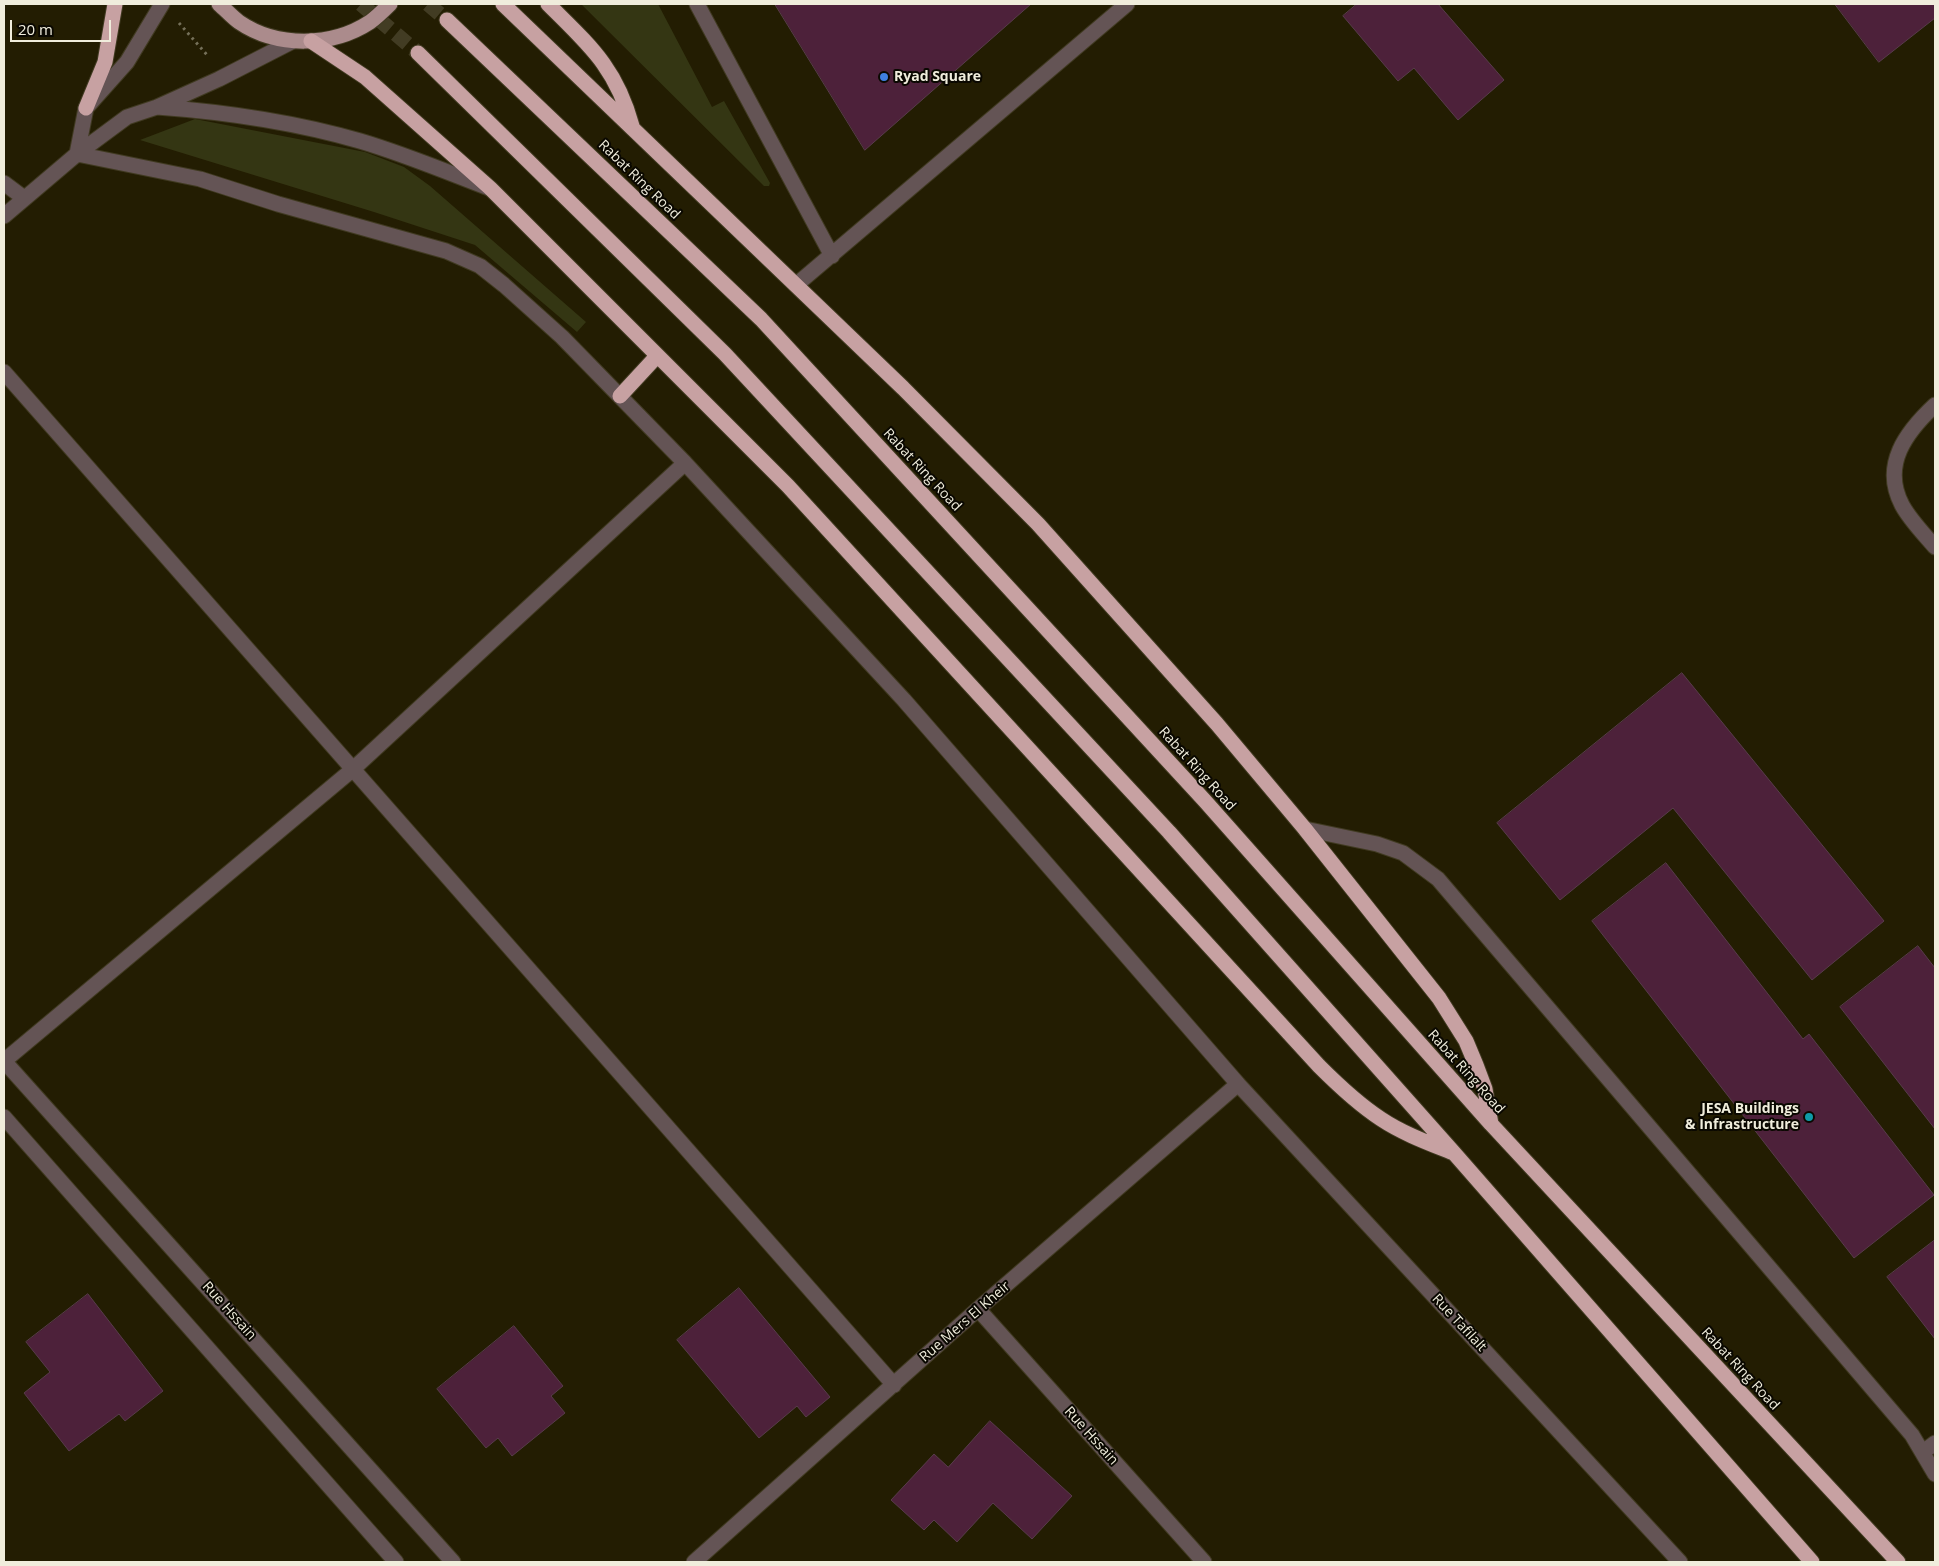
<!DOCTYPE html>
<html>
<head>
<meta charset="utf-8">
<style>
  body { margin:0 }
  #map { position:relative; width:1939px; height:1566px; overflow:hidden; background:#231d02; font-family:"Open Sans",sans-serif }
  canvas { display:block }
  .frame { position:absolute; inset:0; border:5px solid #f0eddc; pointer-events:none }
  .scale { position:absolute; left:10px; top:20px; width:101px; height:22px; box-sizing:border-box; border:2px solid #f0eddc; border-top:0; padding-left:6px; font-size:15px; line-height:18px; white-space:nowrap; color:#f0eddc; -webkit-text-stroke:4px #0a0801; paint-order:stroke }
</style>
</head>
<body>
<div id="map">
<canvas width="1939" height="1566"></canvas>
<div class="frame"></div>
<div class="scale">20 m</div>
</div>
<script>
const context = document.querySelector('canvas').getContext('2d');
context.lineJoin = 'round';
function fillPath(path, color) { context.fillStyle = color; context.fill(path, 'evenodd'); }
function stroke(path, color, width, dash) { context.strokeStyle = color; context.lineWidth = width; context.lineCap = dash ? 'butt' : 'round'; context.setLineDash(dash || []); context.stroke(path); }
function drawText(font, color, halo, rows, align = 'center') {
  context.font = font + ' "Open Sans",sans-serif'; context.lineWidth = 4; context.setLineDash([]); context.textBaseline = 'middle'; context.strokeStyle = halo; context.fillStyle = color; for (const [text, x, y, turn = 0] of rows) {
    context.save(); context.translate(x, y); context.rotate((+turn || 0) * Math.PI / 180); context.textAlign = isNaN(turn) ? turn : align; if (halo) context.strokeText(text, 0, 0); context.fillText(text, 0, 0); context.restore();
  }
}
fillPath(new Path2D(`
  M581 4H658L712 107 724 101 770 183 769 186H764Z
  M195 119 365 152 404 167 430 186 586 322 577 332 475 245 374 212 140 140Z`), '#343613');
const building = new Path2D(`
  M775 4H1031L865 150Z
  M1357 4H1438L1504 80 1458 120 1414 68 1398 81 1343 16Z
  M1835 4H1935V18L1879 62Z
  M1682 673 1884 921 1812 980 1673 808 1560 900 1497 823Z
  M1666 863 1803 1039 1809 1034 1934 1195 1854 1258 1592 921Z
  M1918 946 1935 968V1129L1840 1007Z
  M1935 1240V1339L1887 1277Z
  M739 1288 830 1397 806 1417 797 1406 759 1438 677 1340Z
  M88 1294 163 1391 125 1421 119 1414 69 1451 24 1393 50 1372 26 1342Z
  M514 1326 563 1386 551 1396 565 1413 512 1456 498 1438 486 1448 437 1389Z
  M990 1421 1072 1496 1032 1539 993 1503 957 1542 934 1520 924 1530 891 1500 934 1454 948 1467Z`);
fillPath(building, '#4d213a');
stroke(building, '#583c4b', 1);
stroke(new Path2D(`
  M361 4 418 53
  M428 4 447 20`), '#423c23', 15, [15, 8]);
const minor = new Path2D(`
  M697 4 832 256
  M157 107C226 112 294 122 360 141 404 154 447 172 489 188
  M77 154 200 179 278 204 446 251 480 266 504 285 562 337 685 463 904 700 1238 1084 1680 1562
  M77 154 86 108 127 62 162 4
  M4 183 24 198
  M4 216 77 154 127 117 157 107 219 79 293 41
  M796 285 1127 4
  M4 372 894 1385
  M1935 405C1906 432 1881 465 1902 505 1910 520 1924 534 1935 547
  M1305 829 1377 844 1403 853 1438 879 1912 1435 1935 1474
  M4 1061 352 770 685 463
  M4 1061 453 1562
  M4 1117 396 1562
  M978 1309 1204 1562
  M1923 1452 1935 1443
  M694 1562 978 1309 1238 1084`);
const major = new Path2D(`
  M219 4C226 10 232 17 239 22 277 48 332 47 370 22 377 17 384 10 390 4`);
const highway = new Path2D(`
  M503 4 903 388 1038 524 1217 724 1305 829 1439 998 1466 1041 1476 1065 1485 1089 1491 1124
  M548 4C589 45 616 67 632 126
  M447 20 761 319 1205 801 1491 1124 1898 1562
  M311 41 365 77 490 188 788 486 1319 1066C1338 1085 1358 1104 1381 1119 1402 1133 1426 1142 1451 1152
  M418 53 725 354 1169 832 1454 1153 1812 1562
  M86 108 105 62 115 4
  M620 396 657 356`);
stroke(minor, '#403a21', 17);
stroke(major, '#403a21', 17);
stroke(highway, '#403a21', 17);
stroke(new Path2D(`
  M179 23 208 56`), '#757059', 3, [2.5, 4]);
stroke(minor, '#645455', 15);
stroke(major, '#ab8b8c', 15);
stroke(highway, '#c7a1a2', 15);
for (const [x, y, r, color] of [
  [884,77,5,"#3f7fe0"],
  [1809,1117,5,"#0f9aa8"]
]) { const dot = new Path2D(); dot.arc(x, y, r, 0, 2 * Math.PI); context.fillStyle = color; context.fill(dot); stroke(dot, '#0a0801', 2); }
drawText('bold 14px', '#f0eddc', '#0a0801', [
  ["Ryad Square",894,77],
  ["JESA Buildings",1799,1109,"right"],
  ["& Infrastructure",1799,1125,"right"]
], 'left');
drawText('14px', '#f0eddc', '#0a0801', [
  ["Rabat Ring Road",639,180,44],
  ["Rabat Ring Road",922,470,47],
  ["Rabat Ring Road",1197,769,48],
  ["Rabat Ring Road",1466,1072,48],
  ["Rue Hssain",229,1311,48],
  ["Rue Mers El Kheir",965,1322,-41],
  ["Rue Tafilalt",1459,1323,47],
  ["Rabat Ring Road",1740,1369,47],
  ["Rue Hssain",1091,1436,48]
]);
</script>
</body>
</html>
